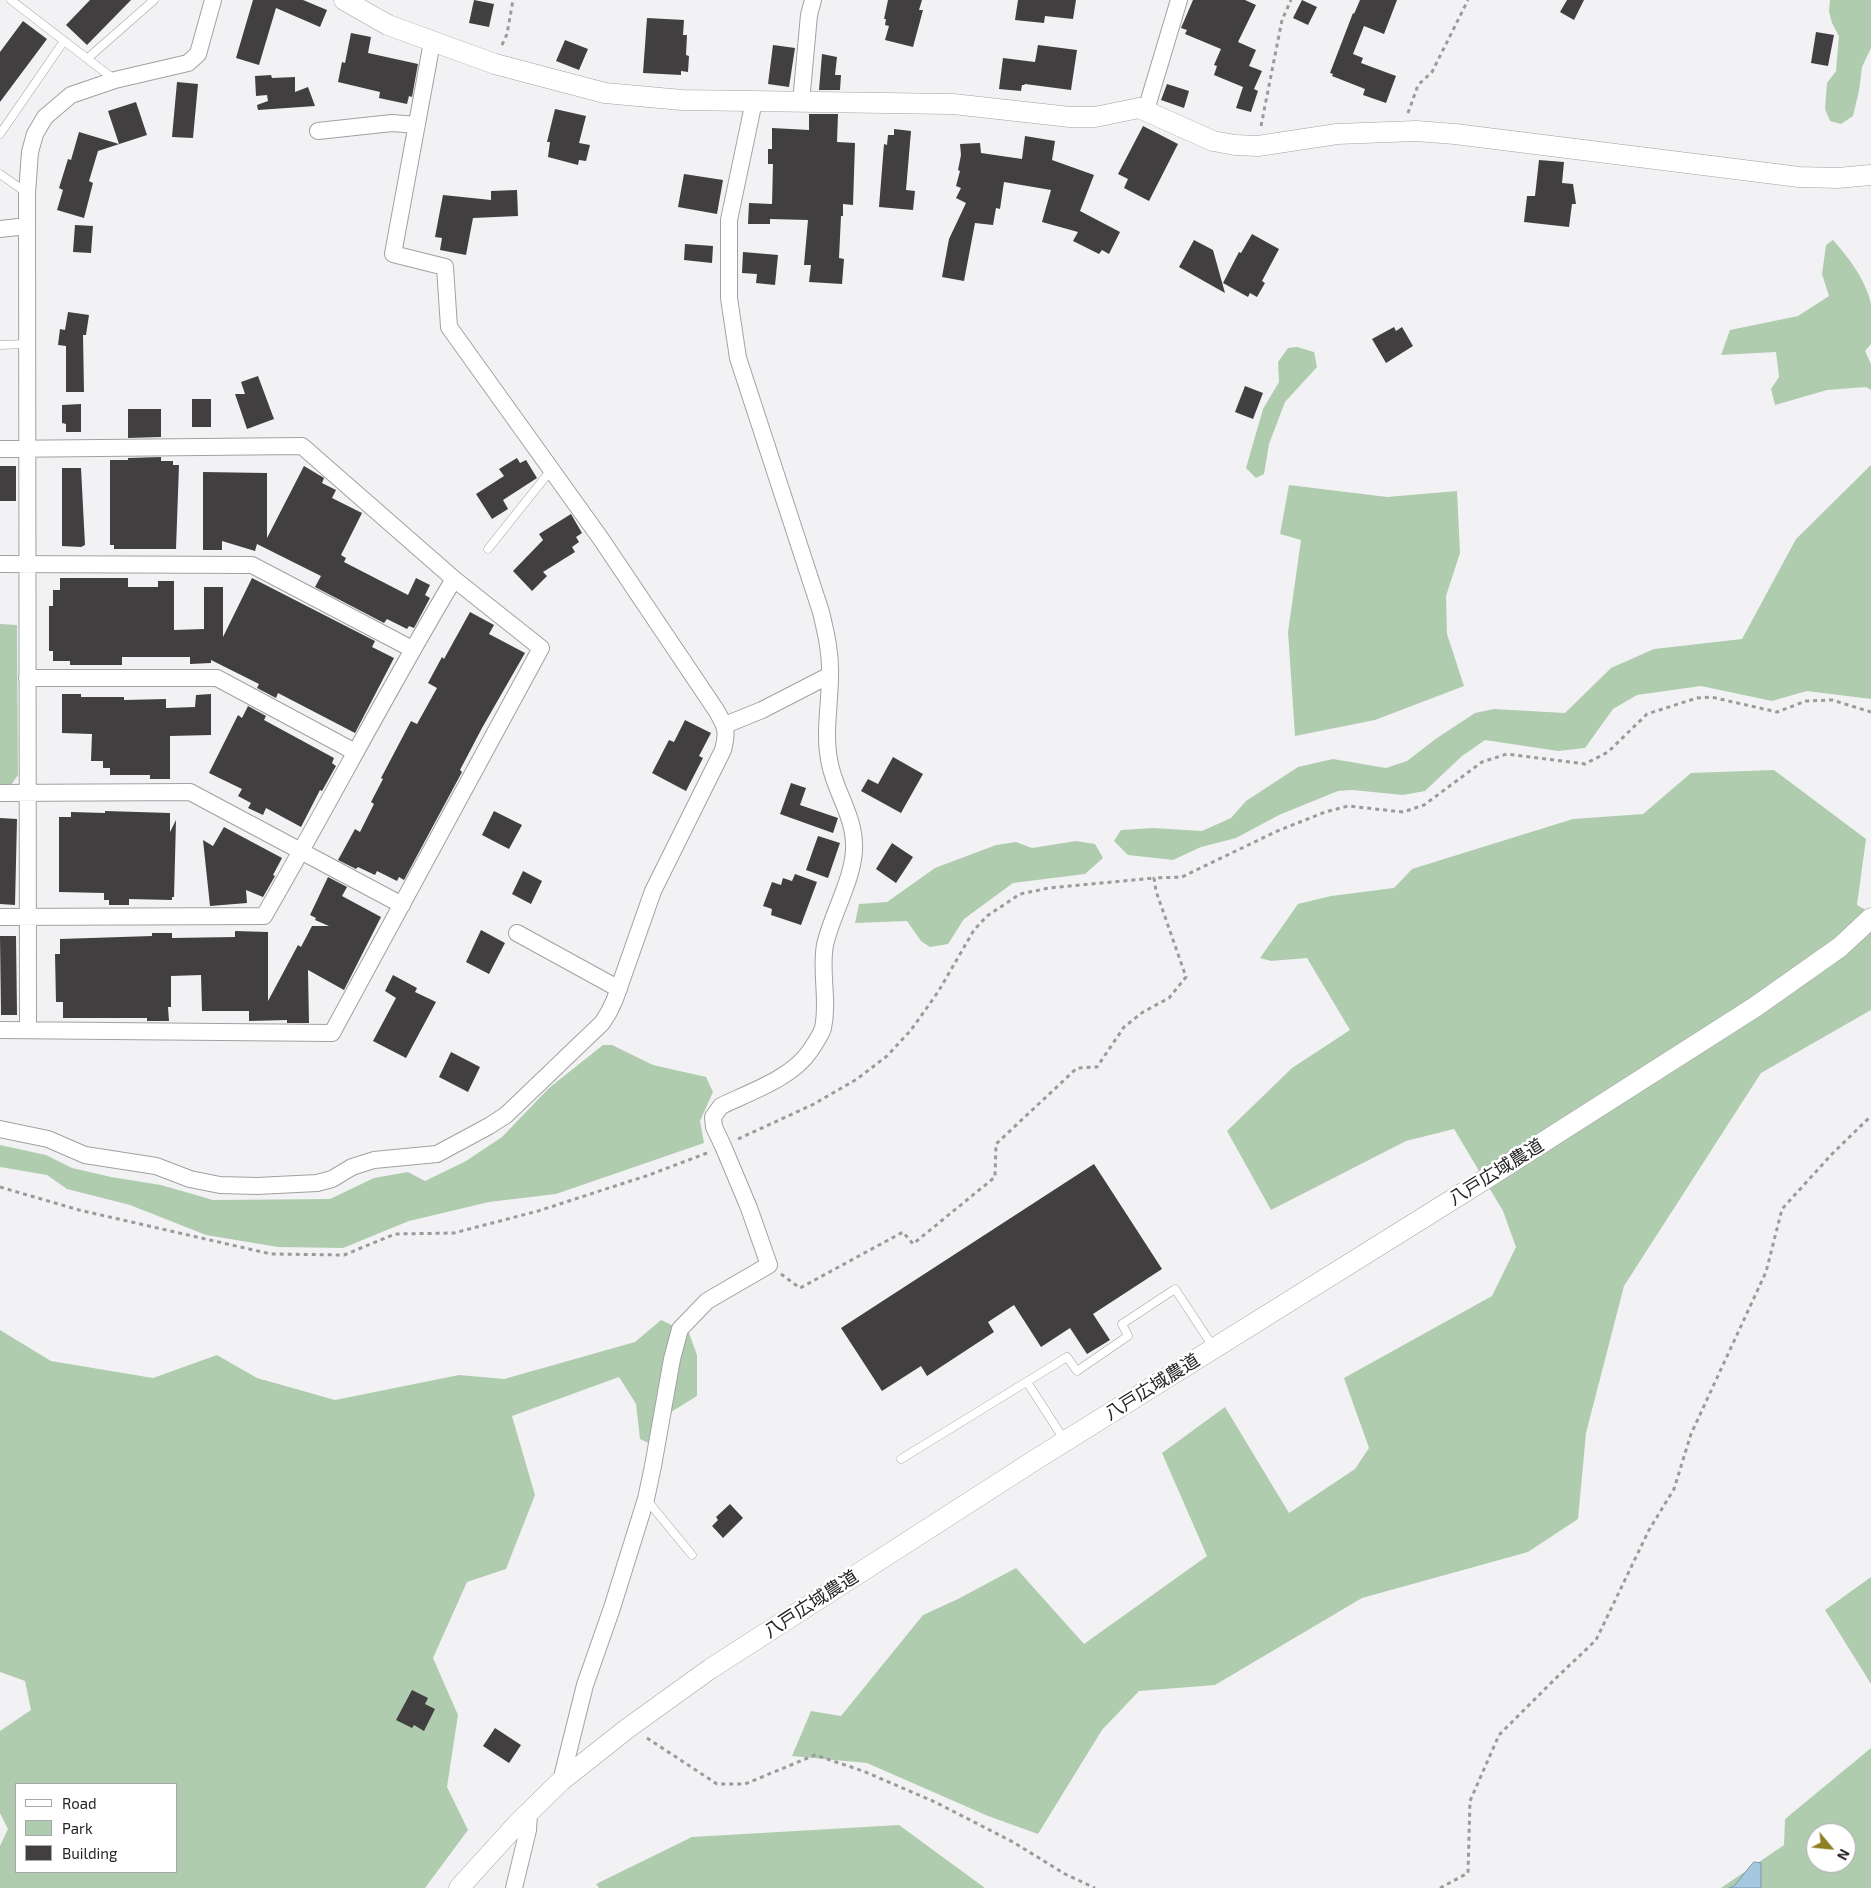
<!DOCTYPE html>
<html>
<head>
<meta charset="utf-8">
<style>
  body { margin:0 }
  #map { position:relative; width:1871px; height:1888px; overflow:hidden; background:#f2f2f4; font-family:"Exo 2",sans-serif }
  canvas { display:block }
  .legend { position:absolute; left:15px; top:1783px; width:162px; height:90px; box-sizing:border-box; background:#fff; border:1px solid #a7a7a7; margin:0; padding:6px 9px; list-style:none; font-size:15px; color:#242424 }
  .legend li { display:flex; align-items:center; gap:10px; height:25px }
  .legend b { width:25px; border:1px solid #a7a7a7 }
  .north { position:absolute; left:1806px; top:1823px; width:50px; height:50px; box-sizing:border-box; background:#fff; border:1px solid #a7a7a7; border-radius:50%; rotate:118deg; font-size:14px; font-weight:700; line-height:20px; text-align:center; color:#242424 }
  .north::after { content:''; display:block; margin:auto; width:18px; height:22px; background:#8e7e24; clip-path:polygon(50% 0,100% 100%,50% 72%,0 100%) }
</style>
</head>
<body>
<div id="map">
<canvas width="1871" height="1888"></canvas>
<ul class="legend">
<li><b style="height:6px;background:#fff"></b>Road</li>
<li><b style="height:14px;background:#b0ccaf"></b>Park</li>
<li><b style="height:14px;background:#413f3f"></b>Building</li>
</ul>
<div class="north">N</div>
</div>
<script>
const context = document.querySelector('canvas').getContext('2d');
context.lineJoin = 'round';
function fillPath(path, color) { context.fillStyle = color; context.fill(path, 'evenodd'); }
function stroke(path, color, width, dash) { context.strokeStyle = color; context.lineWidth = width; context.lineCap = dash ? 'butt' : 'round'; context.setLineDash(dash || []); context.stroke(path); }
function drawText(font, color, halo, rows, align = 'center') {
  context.font = font + ' "Exo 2","Noto Sans JP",sans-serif'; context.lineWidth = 5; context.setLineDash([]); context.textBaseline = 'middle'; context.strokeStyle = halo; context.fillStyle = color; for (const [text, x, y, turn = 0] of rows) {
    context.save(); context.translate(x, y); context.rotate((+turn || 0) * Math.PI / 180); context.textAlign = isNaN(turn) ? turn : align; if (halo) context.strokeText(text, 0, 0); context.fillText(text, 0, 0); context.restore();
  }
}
fillPath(new Path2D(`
  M1830 0H1871V48L1862 67 1859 91 1853 116 1841 124 1830 121 1825 109 1827 83 1836 71 1839 36 1832 23 1829 11Z
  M1833 240C1849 258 1866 280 1871 304 1871 317 1871 331 1871 344L1865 351 1871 364V390L1866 387 1827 390 1775 405 1771 389 1779 377 1776 352 1721 355 1730 330 1798 316 1829 296 1822 274 1826 245Z
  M1297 347 1314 352 1317 367 1285 402 1269 444 1264 474 1256 478 1246 468 1263 409 1279 382 1278 362 1288 348Z
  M1871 465V699L1807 691 1772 701 1701 686 1637 695 1613 709 1585 748 1558 751 1485 740 1462 756 1425 791 1403 795 1352 790 1338 791 1279 815 1236 838 1201 847 1173 860 1128 855 1114 841 1121 830 1153 828 1202 831 1231 818 1246 801 1298 767 1333 759 1386 768 1407 761 1437 738 1475 713 1494 709 1565 713 1611 668 1654 649 1742 639 1796 539Z
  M1289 485 1387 497 1457 491 1460 553 1446 596 1447 634 1464 686 1375 720 1295 736 1288 632 1301 540 1280 534Z
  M0 624 17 625 18 775 11 785H0Z
  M1774 770 1866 839 1857 905 1871 913V1010L1761 1073 1624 1286 1586 1433 1578 1519 1528 1552 1362 1598 1215 1685 1139 1691 1102 1730 1038 1834 988 1816 867 1763 792 1756 811 1711 841 1716 923 1615 958 1599 1016 1568 1084 1644 1207 1556 1162 1453 1225 1407 1289 1513 1355 1469 1369 1448 1344 1378 1492 1296 1516 1247 1503 1211 1454 1129 1406 1141 1271 1210 1227 1131 1292 1068 1350 1030 1307 958 1271 961 1260 958 1298 904 1331 896 1394 888 1412 869 1573 819 1643 814 1691 773Z
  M1076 841 1095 844 1103 858 1085 874 1013 883 964 919 948 944 930 947 921 941 907 921 855 923 859 904 887 902 935 868 996 845 1016 842 1032 848Z
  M603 1045H612L653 1065 706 1077 713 1092 700 1121 704 1143 556 1194 489 1202 409 1221 343 1248 278 1247 206 1235 130 1205 67 1189 47 1175 0 1167V1145L46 1155 72 1168 111 1177 161 1185 213 1200 330 1199 374 1178 408 1172 425 1181 466 1161 502 1137 549 1088Z
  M661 1320 689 1333 697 1355V1396L671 1412 653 1445 640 1439 636 1404 619 1377 512 1416 535 1495 506 1569 467 1582 433 1658 458 1715 447 1787 468 1830 425 1888H0V1846L8 1829 0 1813V1731L31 1710 25 1681 0 1672V1330L51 1361 153 1378 217 1355 257 1378 335 1400 459 1375 504 1379 635 1342ZM16 1784H176V1872H16Z
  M1871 1577V1684L1825 1610Z
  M1871 1748V1888H1721L1784 1845 1785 1819ZM1816 1833H1846V1863H1816Z
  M899 1825 985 1888H599L596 1884 692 1837Z`), '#b0ccaf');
const water = new Path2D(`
  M1754 1862 1761 1863V1888H1729L1734 1886Z`);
fillPath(water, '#a4c8e0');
stroke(water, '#7e97a8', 1);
fillPath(new Path2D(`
  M90 0H131L87 45 66 25Z
  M253 0H303L327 10 320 27 276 8 259 65 236 58Z
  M474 0 494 4 489 27 469 23Z
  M888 0H922L919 10H923L913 47 885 40 889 26 885 25 886 19H884Z
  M1018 0H1076L1073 19 1045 16 1044 23 1015 20Z
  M1193 0H1245L1256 5 1238 42 1256 50 1249 66 1262 71 1254 89 1258 91 1251 112 1236 108 1243 87 1214 75 1217 66 1214 65 1221 49 1185 34 1187 30 1181 28Z
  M1302 0 1317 7 1308 25 1293 18Z
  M1360 0H1397L1384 34 1364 26 1353 54 1363 58 1361 63 1396 76 1386 103 1363 95 1365 89 1332 76 1333 74 1330 73 1353 13 1354 14Z
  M1567 0H1584L1574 20 1560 12Z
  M647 18 684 20 683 35H687L686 55 689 56 688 72 681 71V75L643 73Z
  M23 21 47 39 0 102V52Z
  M1816 32 1834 35 1828 66 1811 63Z
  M351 33 371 37 368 53 418 64 412 97 409 96 407 104 379 98 380 92 338 82 342 62 345 63Z
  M565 40 588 49 579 70 556 61Z
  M773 45 795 48 789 87 768 84Z
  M1038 45 1077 50 1071 90 1025 84 1024 85H1022L1021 91 999 89 1003 58 1035 62Z
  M822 54 837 57 835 75H841L840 90H819Z
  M271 75 272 78 295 77V92L308 87 315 106 258 110 257 105 268 101 267 95 256 96 255 76Z
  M177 82 198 84 193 138 172 137Z
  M1167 84 1189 91 1184 108 1161 100Z
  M136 102 147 135 98 151 89 181 93 183 84 218 57 210 63 190 59 188 68 159 71 160 79 132 119 144 108 111Z
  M555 109 586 116 579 143 590 145 586 161 579 160 578 165 548 157 550 142H547Z
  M809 114H838L837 142 855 143 853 205 843 204V216H841L839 258 844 259 842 284 809 282 811 265H804L808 220 770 219V224H748L749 203 772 204 773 164H768V149H772V128L809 130Z
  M1143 126 1178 144 1149 201 1124 188 1128 179 1118 174Z
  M894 129 911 131 906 190 915 191 913 210 879 207 884 144 887 145 888 135H894Z
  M1025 136 1055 141 1052 160 1094 175 1080 211 1120 232 1109 254 1102 250 1099 254 1073 241 1078 232 1042 222 1051 190 1004 182 1000 209 996 208 993 225 975 223 964 281 942 277 949 239 966 203 956 198 961 188 956 186 960 171 958 170 961 155 960 144 980 143 981 153 1022 159Z
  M1539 160 1564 162 1562 183 1573 184 1576 204H1572L1569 227 1524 222 1527 196H1535Z
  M684 174 723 180 717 214 678 207Z
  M517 190 518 216 473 218 466 255 440 250 442 238 435 237 443 195 491 200V191Z
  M75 225 93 226 91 253 73 252Z
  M1252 234 1279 249 1262 281 1265 283 1257 297 1250 293 1248 297 1223 283 1239 252 1241 253Z
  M1194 240 1213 250 1225 293 1179 267Z
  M685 244 713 246 712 263 684 260Z
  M743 252 778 255 775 285 756 283 757 274 742 273Z
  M68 312 89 315 86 335H83L84 392H66V346L58 345 60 329 65 330Z
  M1394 327 1396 331 1402 327 1413 346 1386 363 1372 339Z
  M258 376 274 419 247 429 235 394H245L241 382Z
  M1245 386 1263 393 1253 419 1235 412Z
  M192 399H211V427H192Z
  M81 404V432H66V424L62 423V405Z
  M128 409H161V437L128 438Z
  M161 457V461H173V465H179L176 549H114V545H110V460H128V458Z
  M517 458 520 463 526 460 537 478 503 500 508 509 492 519 476 494 504 476 499 469Z
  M0 466H16V501H0Z
  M304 466 324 478 322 483 336 490 332 498 362 513 341 555 346 558 344 562 408 595 416 578 430 585 425 595 430 598 414 628 409 626 407 629 387 619 384 623 315 587 321 576 257 544 255 551 222 541V550H203V472L267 473V538Z
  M62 468H81L85 545 81 547 62 546Z
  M571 514 582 533 576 537 579 542 572 547 575 552 543 572 547 576 532 591 513 571 543 540 539 534Z
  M60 578H128V587H158V581H174V630L204 629V587H223V637L252 578 375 641 372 647 394 658 355 733 278 693 276 698 257 688 259 684 211 660V663L190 664V657H122V665H70V661H53V651H49V606H53V590H60Z
  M470 612 494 625 489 634 525 653 482 728 460 770 462 772 404 880 399 877 397 881 377 871 375 875 358 867 356 869 338 860 355 829 360 832 374 804 371 802 383 779 381 778 411 721 417 724 437 688 428 683 442 657 444 659Z
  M62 694H81V697H124V700L166 699V708L195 707 196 695 211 694V735L170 736V779H150V775H110V768H103V761H91L92 734 62 733Z
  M248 706 266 716 264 720 334 758 332 763 336 766 322 791 320 790 301 827 266 808 263 815 248 808 251 803 238 796 242 789 209 773 238 715 242 718Z
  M685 720 711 733 699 756 703 758 686 791 652 773 669 740 674 742Z
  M893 757 923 774 901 813 861 791 868 779 878 784Z
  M791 783 806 788 800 805 838 818 833 833 780 814Z
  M105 811 170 813V832L176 820 174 897H172V900L129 899V905H109V900H104V893L59 892V817H71V812L105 813Z
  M494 811 522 825 509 849 482 835Z
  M0 818 17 819 15 905 0 904Z
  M224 827 282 858 273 875 275 876 263 897 246 890 247 903 210 906 203 840 213 846Z
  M818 836 840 843 828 878 806 870Z
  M892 843 913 857 896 883 876 869Z
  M523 871 542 881 531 904 512 894Z
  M795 874 817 882 801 925 771 915 772 909 763 906 772 882 781 885 783 878 792 881Z
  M328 877 347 887 342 896 381 917 344 990 308 970 309 1023H287V1020L249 1021V1011H202L201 975 171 976V1007H168L169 1021H147V1018H63V1002H56L55 954H60V939L152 936V933H172V938L235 937V931L268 932V1001L298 945 301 947 312 926H329L315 920 316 918 310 915Z
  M481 930 505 943 489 974 466 962Z
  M0 936H16L17 1015H1Z
  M393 975 417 988 415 992 436 1002 406 1058 373 1041 396 998 385 991Z
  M451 1052 480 1067 468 1092 439 1077Z
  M1094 1164 1162 1269 1093 1314 1110 1340 1087 1354 1070 1328 1041 1347 1014 1305 988 1322 994 1332 927 1376 921 1366 882 1391 841 1328Z
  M730 1504 743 1518 723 1538 712 1526 718 1520 716 1517Z
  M412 1690 428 1698 425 1704 435 1709 424 1731 414 1725 412 1728 396 1720Z
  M495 1728 521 1745 509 1763 483 1746Z`), '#413f3f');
const service = new Path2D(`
  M11 0 115 80
  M88 58 154 0
  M0 134 64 41
  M0 174 27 193
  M0 345 26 344
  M488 549 551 470
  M1027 1382 1065 1441
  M901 1459 1067 1357 1077 1371 1128 1336 1122 1324 1175 1289 1214 1348
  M646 1499 692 1555`);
const minor = new Path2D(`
  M801 102 809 15 813 0
  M1146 110 1179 0
  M318 131 392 123 417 125
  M0 229 27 226
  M0 449 302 446 454 579 541 648 332 1033 0 1030
  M0 564 252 565 412 649
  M27 678H217L355 752
  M725 725 762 710 830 675
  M0 793 190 792 402 905
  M0 917 264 916C329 804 388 689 454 579
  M517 933 619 989
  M28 1030 27 193 30 152 35 134 45 117 71 95 115 80 188 63 198 54 213 0
  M0 1129 48 1139 85 1155 156 1166 190 1179 220 1185 257 1186 317 1183 332 1179 352 1167 374 1160 437 1154 489 1126 506 1115 602 1023 609 1012 615 999 653 891 723 750C728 731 726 727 716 710L601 539 449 327 445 267 393 254 432 42
  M561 1781 585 1685 612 1608 646 1499 653 1466 672 1359 680 1329 707 1301 769 1265 749 1208 723 1146 714 1127 713 1117 721 1106C750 1092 792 1078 810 1051 814 1045 821 1035 823 1028 829 1000 820 972 825 945 832 913 856 875 854 843 853 813 833 788 829 759 824 732 830 703 830 676 831 654 826 633 821 612L738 358 729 298V220L754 101
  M514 1888 528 1830 529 1813`);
const tertiary = new Path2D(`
  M344 0 388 25 495 64 605 93 682 100 953 104 1070 117H1095L1139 108 1213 141 1235 145 1258 146 1337 134 1416 131 1455 134 1799 177 1838 178 1871 175
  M459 1888 518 1823 561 1781 628 1728 710 1669 1035 1460 1487 1178 1755 1007 1840 947 1871 918`);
stroke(service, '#a1a1a2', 9);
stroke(minor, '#a1a1a2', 18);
stroke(tertiary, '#a1a1a2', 21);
stroke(new Path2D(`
  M502 45 507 34 513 0
  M1408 113 1418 85 1432 72 1468 0
  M1261 126 1282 20 1291 0
  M738 1139 814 1104 857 1079 887 1056 911 1030 938 992 974 930 987 916 1020 894 1049 888 1154 878
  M0 1187 79 1210 271 1254 344 1255 395 1234 454 1233 538 1211 649 1175 707 1153
  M781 1274 800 1288 903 1232 913 1244 995 1177 996 1144 1077 1068 1097 1067 1124 1027 1143 1012 1169 998 1186 977 1156 891 1154 878 1182 877 1275 832 1325 812 1348 806 1403 812 1424 805 1482 762 1507 754 1585 764 1608 752 1647 714 1697 698 1711 697 1777 712 1806 701 1832 700 1871 712
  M647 1738 717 1784H745L815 1755 863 1771 935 1802 1013 1842 1065 1874 1095 1888
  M1440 1888 1468 1873 1470 1801 1499 1735 1555 1679 1596 1640 1649 1530 1674 1489 1691 1434 1766 1272 1782 1209 1832 1154 1871 1116`), '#9b9b9c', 3, [4, 4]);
stroke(service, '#fff', 8);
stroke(minor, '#fff', 16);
stroke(tertiary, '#fff', 20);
drawText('18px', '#242424', '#fff', [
  ["八戸広域農道",1496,1172,-32],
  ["八戸広域農道",1152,1387,-32],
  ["八戸広域農道",811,1604,-33]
]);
</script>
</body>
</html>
